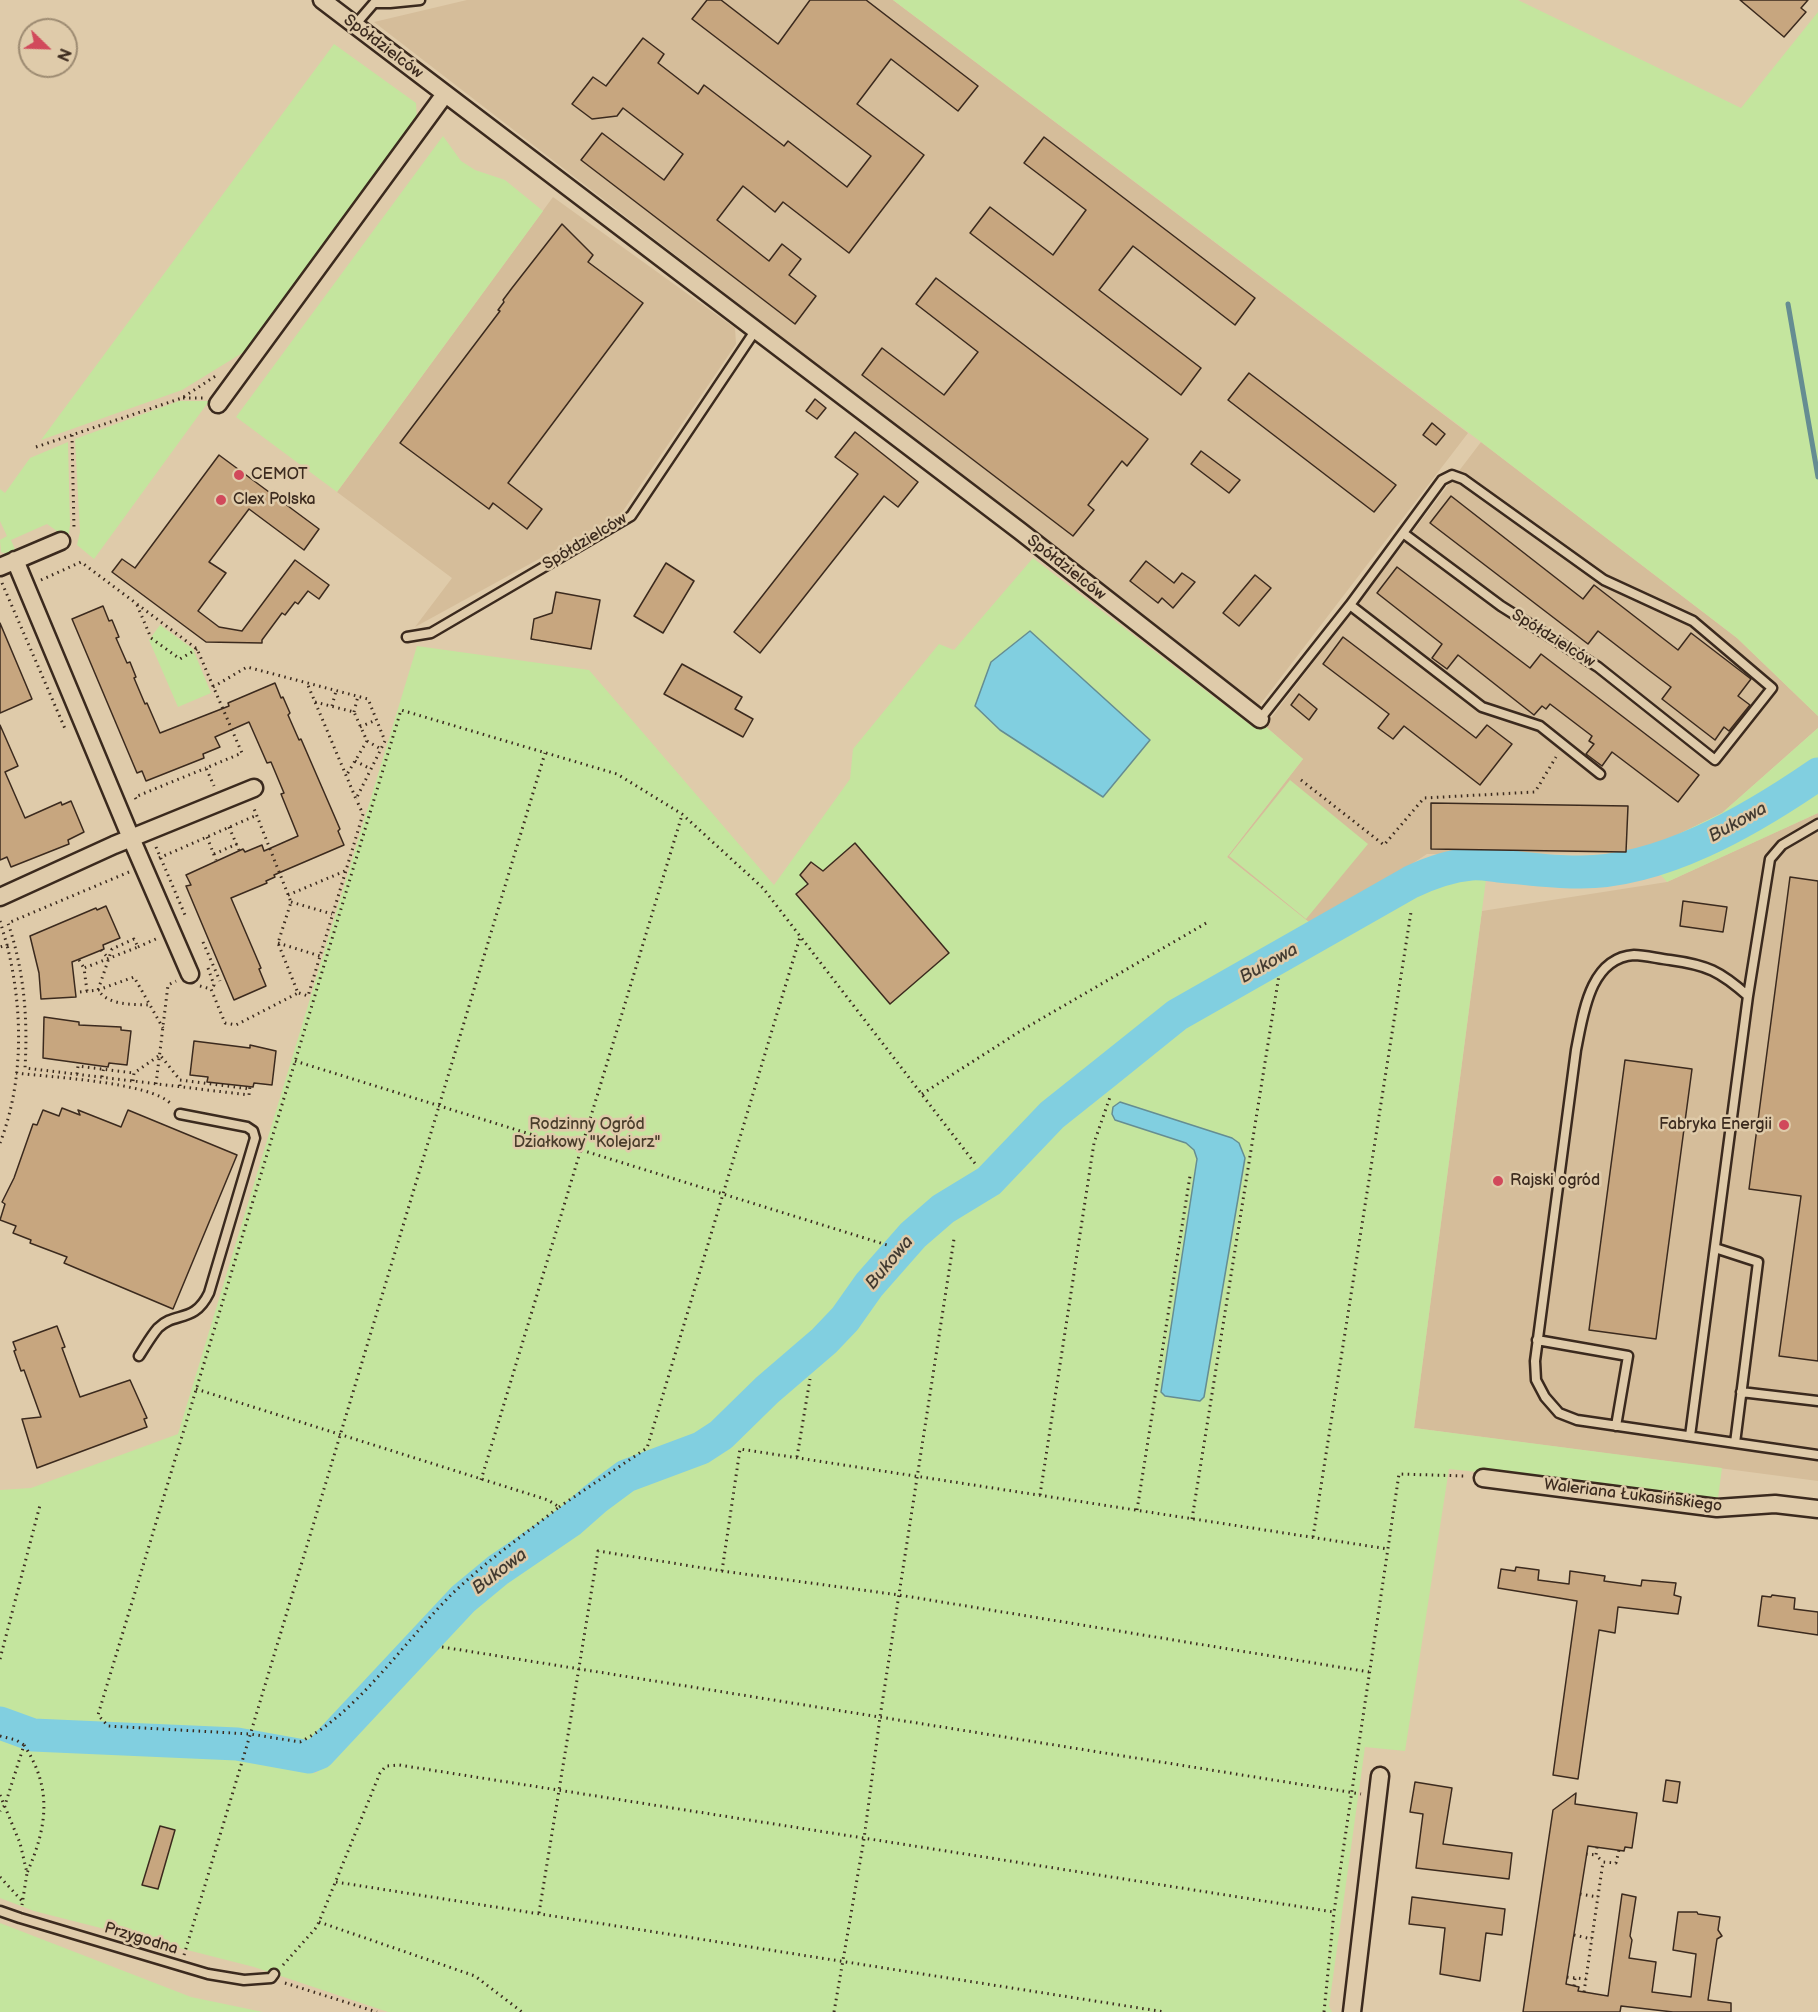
<!DOCTYPE html>
<html>
<head>
<meta charset="utf-8">
<style>
  body { margin:0 }
  #map { position:relative; width:1818px; height:2012px; overflow:hidden; background:#dfcbaa; font-family:"Balsamiq Sans",sans-serif }
  canvas { display:block }
  .north { position:absolute; left:18px; top:18px; width:60px; height:60px; box-sizing:border-box; background:#dfcbaa; border:2px solid #9d8b72; border-radius:50%; rotate:113deg; font-size:16px; font-weight:700; line-height:24px; text-align:center; color:#3b2a1e }
  .north::after { content:''; display:block; margin:auto; width:21px; height:27px; background:#d1495b; clip-path:polygon(50% 0,100% 100%,50% 72%,0 100%) }
</style>
</head>
<body>
<div id="map">
<canvas width="1818" height="2012"></canvas>
<div class="north">N</div>
</div>
<script>
const context = document.querySelector('canvas').getContext('2d');
context.lineJoin = 'round';
function fillPath(path, color) { context.fillStyle = color; context.fill(path, 'evenodd'); }
function stroke(path, color, width, dash) { context.strokeStyle = color; context.lineWidth = width; context.lineCap = dash ? 'butt' : 'round'; context.setLineDash(dash || []); context.stroke(path); }
function drawText(font, color, halo, rows, align = 'center') {
  context.font = font + ' "Balsamiq Sans",sans-serif'; context.lineWidth = 5; context.setLineDash([]); context.textBaseline = 'middle'; context.strokeStyle = halo; context.fillStyle = color; for (const [text, x, y, turn = 0] of rows) {
    context.save(); context.translate(x, y); context.rotate((+turn || 0) * Math.PI / 180); context.textAlign = isNaN(turn) ? turn : align; if (halo) context.strokeText(text, 0, 0); context.fillText(text, 0, 0); context.restore();
  }
}
fillPath(new Path2D(`
  M467 0H893L1468 433 1259 706 374 22Z
  M553 197 735 328 736 344 621 514 415 627 452 578 337 492Z
  M1481 442 1737 638 1818 716V728L1722 813 1640 853 1427 854 1315 927 1227 857 1303 759 1265 726Z
  M1818 813V1481L1414 1428 1482 911 1667 882Z`), '#d5bd9a');
fillPath(new Path2D(`
  M893 0H1518L1741 108 1818 12V716L1737 638 1481 442Z
  M334 44 416 103 417 121 252 347 182 390 41 440Z
  M443 136 461 161 475 170 505 180 543 211 337 492 236 417Z
  M179 401H209L94 559 77 545 80 532 75 439Z
  M68 442 70 525 68 539 47 524 11 540 16 552 7 554 1 552 0 540 7 536 0 521V489L5 493 30 458Z
  M1033 558 1253 727 1265 726 1303 759 1227 857 1315 927 1231 977 1191 998 1159 1020 1062 1098 989 1171 924 1217 905 1233 829 1323 725 1418 701 1436 635 1465 592 1492 471 1582 338 1723 304 1748 299 1768 316 1773 480 1599 586 1521 638 1487 705 1460 847 1334 910 1256 931 1233 1008 1176 1043 1136 1066 1115 1164 1037 1198 1014 1430 880 1451 874 1487 872 1414 1428 1722 1468 1718 1498 1449 1469 1405 1751 1365 1747 1329 2006 1332 2012H388L254 1967 34 1911 0 1898V1490L31 1488 178 1434 417 646 589 670 774 885 850 779 853 749 939 644 954 650Z
  M160 625 193 649 211 693 178 707 149 640Z
  M1818 728V813L1667 882 1640 853 1722 813Z
  M1290 780 1368 844 1306 919 1229 856Z
  M0 1923 191 1997 263 2012H0Z`), '#c4e59e');
const water = new Path2D(`
  M1030 631 1150 740 1103 797 1000 730 975 706 991 662Z
  M1120 1102 1232 1138 1239 1143 1245 1158 1204 1397 1200 1401 1165 1396 1161 1392 1197 1159 1194 1150 1186 1143 1115 1120 1112 1114 1113 1107Z`);
fillPath(water, '#81cfe0');
stroke(water, '#658d92', 1.5);
stroke(new Path2D(`
  M1788 304 1818 477`), '#658d92', 5);
stroke(new Path2D(`
  M0 1723 33 1735 237 1744 309 1757 319 1753 463 1599 498 1570 570 1521 595 1499 626 1476 701 1448 721 1435 767 1390 824 1341 845 1319 869 1285 913 1235 943 1209 989 1181 1052 1115 1106 1072 1177 1015 1411 882C1430 873 1449 866 1471 864 1480 863 1490 865 1499 866 1524 868 1550 872 1576 872 1660 874 1751 820 1818 774`), '#81cfe0', 33);
const building = new Path2D(`
  M707 0H721L778 44 810 0H866L978 86 958 111 891 59 857 104 924 155 849 253 783 202 775 212 743 186 717 220 769 261 782 244 801 259 789 275 816 296 795 324 581 160 602 133 664 180 683 154 623 108 617 116 592 119 572 104 593 77 606 86 643 38 664 54 658 63 698 94 704 85 784 146 788 141 847 187 871 156 692 19Z
  M1740 0H1808L1801 8 1806 12 1784 37Z
  M1044 137 1255 298 1235 325 1133 246 1099 290 1201 368 1181 395 970 233 990 207 1053 255 1086 210 1024 163Z
  M562 224 593 255 588 262 643 303 508 483 542 509 527 529 493 503 489 509 400 443 500 311 498 310 504 302 503 300 512 288Z
  M936 278 1148 439 1127 466 1122 461 1088 505 1094 510 1073 536 862 375 882 348 944 395 978 352 916 304Z
  M1249 373 1396 485 1374 512 1228 400Z
  M815 399 826 408 817 419 806 411Z
  M1432 423 1445 434 1436 445 1423 435Z
  M855 432 918 482 898 507 884 496 760 653 734 632 858 474 835 457Z
  M1201 451 1240 480 1229 493 1191 464Z
  M219 455 319 529 304 550 249 509 209 562 226 573 198 611 219 627 242 631 295 560 329 585 319 599 308 591 298 604 295 602 285 615 282 613 262 640V643L206 642 112 572 122 559 135 568Z
  M1451 496 1583 599 1594 585 1678 650 1691 633 1751 679 1738 696 1750 705 1729 731 1724 727 1715 740 1662 699 1671 687 1651 672 1598 631 1588 644 1430 523Z
  M1146 561 1174 583 1182 573 1195 582 1173 608 1162 598 1158 603 1130 581Z
  M666 563 694 581 663 633 634 616Z
  M1397 567 1530 668 1541 654 1699 775 1678 802 1612 752 1602 766 1586 754 1594 744 1589 741 1592 736 1550 704 1546 709 1542 706 1534 715 1458 655 1447 669 1432 658 1442 644 1377 593Z
  M1255 575 1271 588 1239 626 1223 613Z
  M556 592 600 600 591 649 531 639 534 619 552 613Z
  M103 606 109 621 112 620 119 637 116 638 127 663 130 662 136 677 134 678 145 704 147 703 160 733 229 706 228 703 275 683 281 698 283 697 290 713 288 715 299 740 301 739 340 829 338 831 344 845 274 875 275 877 266 881 267 883 231 898 261 968 259 969 266 986 234 1000 186 886 191 885 186 875 243 849 245 852 262 845 264 851 298 836 281 794 284 793 271 762 267 763 249 722 215 737 220 747 203 754 204 758 146 781 142 771 137 773 72 619Z
  M0 623 32 699 0 713Z
  M1343 637 1476 738 1487 725 1512 744 1480 785 1404 726 1393 739 1378 728 1389 714 1323 664Z
  M682 664 742 697 735 709 753 719 743 737 664 694Z
  M1299 694 1317 709 1309 720 1291 705Z
  M0 725 18 766 5 772 25 818 61 802 62 805 71 801 84 832 68 840 69 844 11 867 7 857 0 860Z
  M1431 803 1628 806 1626 852 1431 849Z
  M855 843 949 953 890 1004 796 894 808 884 800 875 811 862 823 871Z
  M1790 877 1818 881V1361L1779 1356 1801 1196 1749 1189Z
  M1683 901 1727 907 1723 932 1680 926Z
  M106 906 120 938 103 945 104 949 72 962 76 997 41 999 39 973 30 936 96 908 97 910Z
  M44 1017 79 1022V1025L121 1027V1030L131 1031 127 1065 109 1063 108 1067 43 1058Z
  M194 1041 250 1048V1045L276 1051 272 1085 254 1083 253 1087 207 1082 208 1077 190 1075Z
  M1625 1060 1692 1069 1656 1339 1589 1330Z
  M62 1108 80 1115 78 1110 121 1127 128 1110 237 1155 173 1309 64 1263 67 1257 30 1243 31 1240 13 1233 16 1226 0 1220 5 1204 2 1202 14 1178 33 1124 37 1125 43 1110 59 1116Z
  M57 1326 65 1347 62 1348 80 1397 130 1380 147 1418 144 1419 147 1427 37 1468 22 1419 41 1417 24 1370 21 1371 14 1351 16 1350 13 1342Z
  M1516 1567 1539 1570 1538 1580 1569 1584 1570 1571 1605 1576 1604 1581 1641 1586 1642 1580 1676 1583 1674 1595 1681 1597 1678 1614 1618 1607 1615 1633 1599 1630 1578 1779 1553 1775 1577 1601 1498 1588 1501 1569 1515 1571Z
  M1772 1595 1795 1598 1794 1609 1818 1612V1635L1758 1626 1762 1596 1771 1597Z
  M1666 1780 1680 1782 1677 1803 1663 1801Z
  M1415 1782 1452 1788 1443 1844 1512 1853 1509 1879 1416 1868 1423 1814 1410 1812Z
  M1576 1793 1575 1804 1637 1813 1632 1848 1625 1847 1624 1851 1588 1846 1566 1984 1579 1987 1578 1991 1608 1996 1622 1894 1636 1897 1630 1936 1632 1940 1629 1958 1656 1962 1652 1992 1691 1997 1696 1954 1673 1950 1678 1912H1697L1698 1914 1720 1917 1718 1930 1722 1936 1717 1939 1708 2000 1731 2003V2012H1673L1621 2006 1620 2012H1523L1553 1810Z
  M160 1826 175 1830 158 1889 142 1885Z
  M1412 1897 1505 1909 1502 1935 1486 1933 1480 1981 1440 1974 1445 1928 1409 1924Z`);
fillPath(building, '#c7a67f');
stroke(building, '#3b2a1e', 1.5);
const lane = new Path2D(`
  M355 25 374 3H390L420 0
  M1350 605 1482 707 1540 726 1600 774
  M407 637 431 633 631 516 755 331
  M1260 719 1350 605 1403 533 1501 606 1598 667 1715 760 1772 688 1693 621 1604 580 1463 479 1452 475 1442 480 1403 533
  M1748 996 1770 859 1782 845 1818 824
  M1715 1248 1758 1262 1735 1443
  M1537 1340 1628 1356 1616 1426
  M139 1356C145 1347 151 1336 158 1328 175 1311 194 1324 209 1293L255 1138 253 1131 247 1127 180 1114
  M1741 1392 1818 1401
  M1690 1436 1748 996C1720 971 1707 965 1670 960 1659 959 1645 955 1634 955 1589 958 1583 1016 1576 1050L1535 1361 1536 1380 1545 1397 1559 1413 1577 1420 1818 1455
  M0 1911 20 1918 208 1974 244 1980 271 1978 274 1974`);
const street = new Path2D(`
  M322 0 1020 531 1260 719
  M218 404 445 94
  M15 560 131 838 190 974
  M0 567 61 541
  M0 897 114 845 254 788
  M1483 1478 1717 1508 1775 1504 1818 1509
  M1352 2012 1380 1776`);
stroke(lane, '#3b2a1e', 13);
stroke(street, '#3b2a1e', 21);
stroke(new Path2D(`
  M183 398H203
  M72 435 74 529
  M36 447 182 398 217 375
  M41 580 81 562 197 649 242 753 206 768 214 786
  M2 583 66 731
  M137 605 151 638 180 659 197 649
  M213 687 247 667 368 699 385 741 356 799 307 683
  M315 702 354 712 367 741 346 776
  M332 706 336 691
  M354 712 358 696
  M360 727 376 720
  M367 741 381 749
  M355 761 371 769
  M1301 780 1384 845 1424 798 1535 792 1556 757
  M136 799 135 797 206 768
  M229 827 239 850
  M207 837 216 860
  M156 847 185 915
  M214 854 237 844
  M159 858 257 815
  M129 872 8 923C24 970 28 1018 25 1068L249 1095 250 1086
  M288 895 345 871
  M291 902 332 914
  M0 921 7 945 0 947
  M203 942 220 981
  M278 943 320 956
  M138 947 158 938
  M101 950 109 959
  M79 960 84 968
  M208 968 214 985 211 989
  M200 986 211 989 225 1023 236 1025 298 993 278 943 291 902 253 806
  M87 991 84 968 138 947 134 939 112 949 98 990C109 1006 132 1004 149 1005
  M80 992 98 990 134 977 163 1028
  M299 993 308 996 363 814 356 799
  M295 1061 887 1245
  M16 1073C48 1077 151 1082 171 1104
  M77 1074 78 1066 134 1073
  M102 1077 104 1066
  M133 1081 134 1073 160 1055 180 1080
  M156 1084 168 985 176 981
  M180 1086V1080L250 1089
  M922 1094 1022 1030 1208 922
  M0 1143C24 1081 23 1009 7 945
  M196 1389 548 1500 559 1507C524 1535 485 1562 453 1593 406 1639 358 1713 300 1742L250 1734 108 1726 98 1715 401 710 617 774 682 814 763 888 977 1166
  M797 1457 810 1379
  M481 1480 682 815
  M1040 1495 1094 1143 1110 1097
  M559 1507 647 1448 800 937
  M1137 1510 1190 1176
  M1192 1519 1279 975
  M1313 1537 1411 912
  M722 1571 740 1449 1388 1549
  M442 1647 1361 1794
  M0 1659 40 1505
  M0 1736 16 1740 24 1745 5 1805 0 1811
  M24 1745C53 1789 47 1827 27 1873
  M0 1795 20 1843 27 1873 22 1905
  M1597 1847 1596 1855 1603 1862
  M1586 1854 1596 1855
  M0 1877 23 1902
  M336 1882 1165 2012
  M1580 1894 1598 1897
  M539 1913 598 1551 722 1571 899 1595 1369 1672
  M319 1922 475 1976 522 2012
  M1574 1935 1592 1939
  M184 1955 545 753
  M283 1965 315 1929 319 1922 380 1773 386 1766 399 1765 1334 1912
  M1567 1977 1586 1979
  M285 1983 377 2012
  M1574 1986 1575 1978
  M1584 1992 1603 1862 1616 1863 1619 1850
  M834 2012 864 1839 880 1717 954 1239
  M1324 2012 1334 1912 1399 1474 1465 1476`), '#3b2a1e', 3, [1.5, 4.5]);
stroke(lane, '#dfcbaa', 8);
stroke(street, '#dfcbaa', 16);
for (const [x, y, r, color] of [
  [239,475,6,"#d1495b"],
  [221,500,6,"#d1495b"],
  [1784,1125,6,"#d1495b"],
  [1498,1181,6,"#d1495b"]
]) { const dot = new Path2D(); dot.arc(x, y, r, 0, 2 * Math.PI); context.fillStyle = color; context.fill(dot); stroke(dot, '#dfcbaa', 2); }
drawText('16px', '#3b2a1e', '#dfcbaa', [
  ["Spółdzielców",383,47,37],
  ["Spółdzielców",585,542,-31],
  ["Spółdzielców",1066,568,38],
  ["Spółdzielców",1553,639,32],
  ["Waleriana Łukasińskiego",1633,1496,7],
  ["Przygodna",141,1939,17]
]);
drawText('16px', '#3b2a1e', '#dfcbaa', [
  ["CEMOT",251,475],
  ["Clex Polska",233,500],
  ["Fabryka Energii",1772,1125,"right"],
  ["Rajski ogród",1510,1181]
], 'left');
drawText('16px', '#493d2b', '#dfcbaa', [
  ["Rodzinny Ogród",587,1125],
  ["Działkowy \"Kolejarz\"",587,1143]
]);
drawText('italic 18px', '#423a31', '#dfcbaa', [
  ["Bukowa",1738,823,-29],
  ["Bukowa",1269,964,-29],
  ["Bukowa",890,1263,-50],
  ["Bukowa",500,1572,-37]
]);
</script>
</body>
</html>
